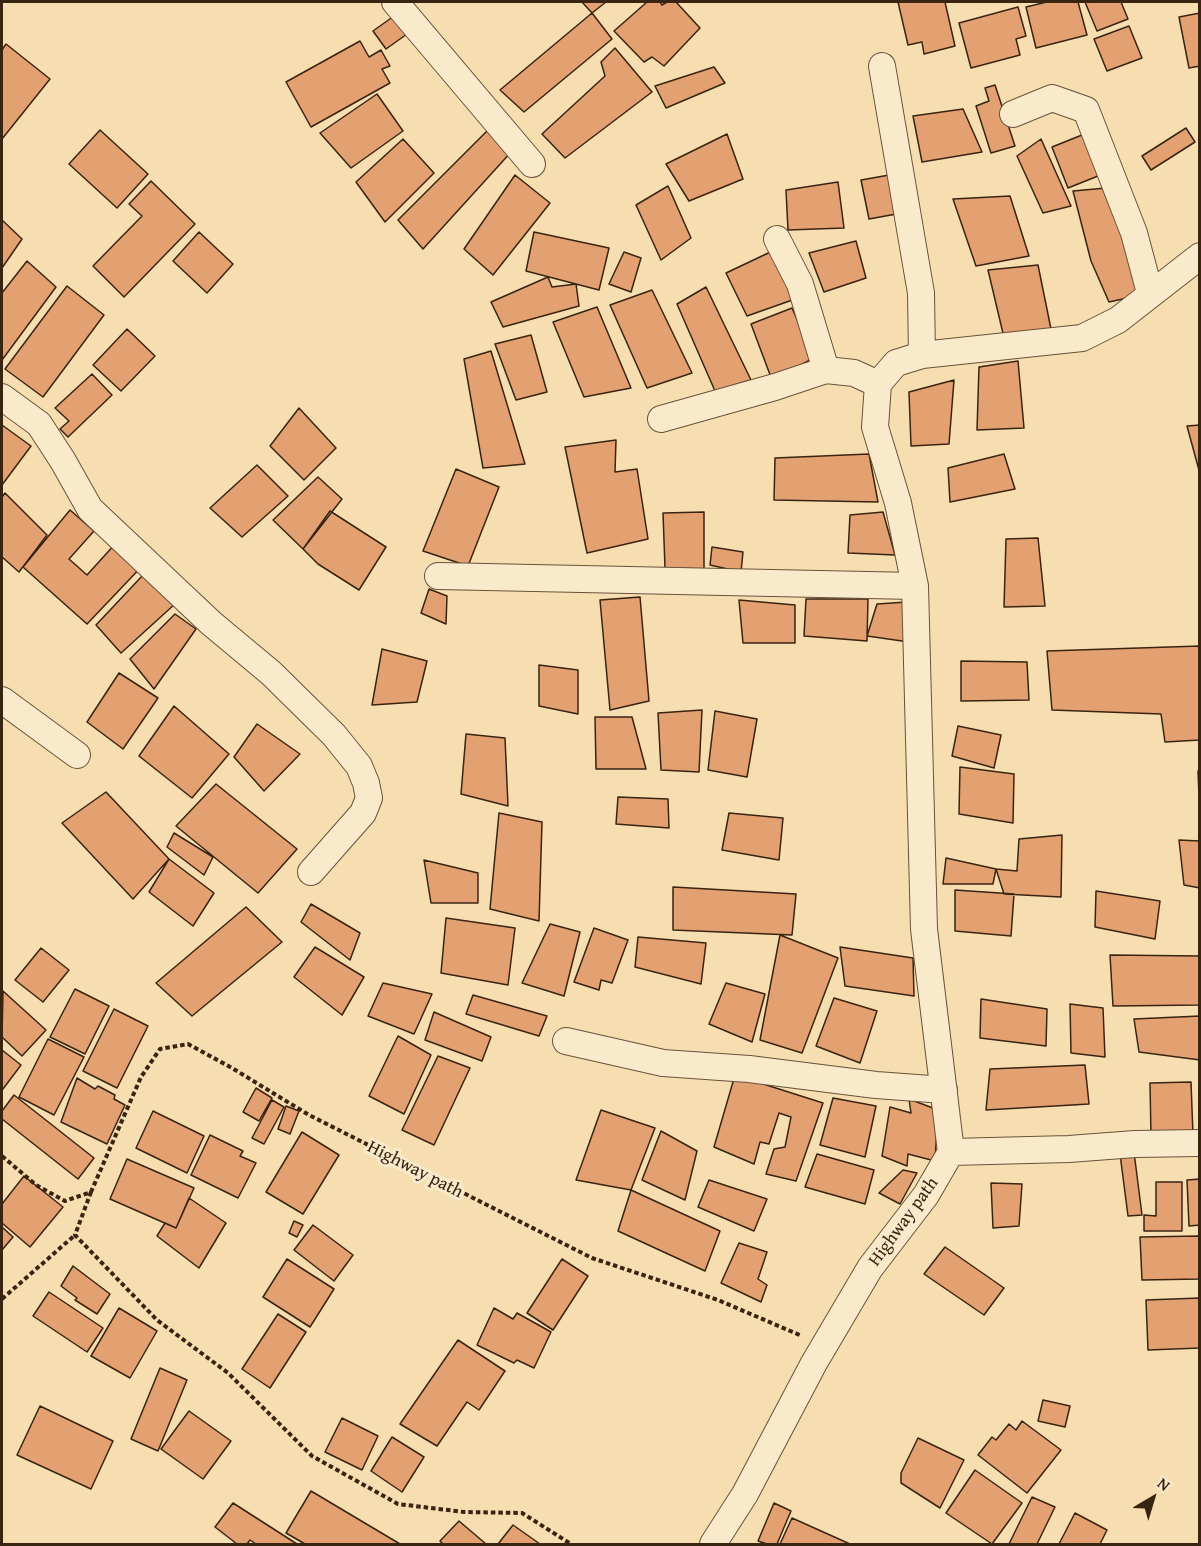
<!DOCTYPE html>
<html>
<head>
<meta charset="utf-8">
<style>
  body { margin:0 }
  #map { position:relative; width:1201px; height:1546px; overflow:hidden; background:#f7deb1; font-family:"Gentium Book Plus",serif }
  canvas { display:block }
  .frame { position:absolute; inset:0; border:3px solid #392311; pointer-events:none }
  .north { position:absolute; left:1123px; top:1468px; width:60px; height:60px; -webkit-text-stroke:4px #faeacc; paint-order:stroke; rotate:38deg; font-size:16px; font-weight:700; line-height:24px; text-align:center; color:#392311 }
  .north::after { content:''; display:block; margin:auto; width:21px; height:27px; background:#392311; clip-path:polygon(50% 0,100% 100%,50% 72%,0 100%) }
</style>
</head>
<body>
<div id="map">
<canvas width="1201" height="1546"></canvas>
<div class="frame"></div>
<div class="north">N</div>
</div>
<script>
const context = document.querySelector('canvas').getContext('2d');
context.lineJoin = 'round';
function fillPath(path, color) { context.fillStyle = color; context.fill(path, 'evenodd'); }
function stroke(path, color, width, dash) { context.strokeStyle = color; context.lineWidth = width; context.lineCap = dash ? 'butt' : 'round'; context.setLineDash(dash || []); context.stroke(path); }
function drawText(font, color, halo, rows, align = 'center') {
  context.font = font + ' "Gentium Book Plus",serif'; context.lineWidth = 6; context.setLineDash([]); context.textBaseline = 'middle'; context.strokeStyle = halo; context.fillStyle = color; for (const [text, x, y, turn = 0] of rows) {
    context.save(); context.translate(x, y); context.rotate((+turn || 0) * Math.PI / 180); context.textAlign = isNaN(turn) ? turn : align; if (halo) context.strokeText(text, 0, 0); context.fillText(text, 0, 0); context.restore();
  }
}
const building = new Path2D(`
  M582 2H606L592 13Z
  M647 2H660L662 5 667 2H676L700 28 664 66 652 57 644 62 614 31Z
  M898 2H945L955 46 924 54 922 42 908 45Z
  M1047 2H1078L1087 35 1036 48 1026 7Z
  M1085 2H1121L1128 19 1097 31Z
  M1018 7 1026 36 1016 39 1020 55 971 68 959 23Z
  M592 13 612 39 524 112 500 90Z
  M1200 13V66L1189 68 1179 17Z
  M394 16 407 34 386 49 373 31Z
  M1129 26 1142 58 1107 71 1094 39Z
  M360 41 369 57 381 50 390 66 382 69 390 83 311 127 286 82Z
  M6 44 50 79 2 139V50Z
  M615 48 652 92 565 158 542 134 605 76 601 62Z
  M714 67 725 83 666 108 655 86Z
  M995 85 1015 146 991 153 976 106 989 101 985 88Z
  M377 94 403 131 351 168 320 133Z
  M963 109 982 152 922 162 913 116Z
  M1186 128 1195 142 1151 170 1142 156Z
  M100 130 148 174 117 208 69 164Z
  M488 130 512 151 423 249 398 220Z
  M1087 133 1103 174 1068 188 1052 147Z
  M727 134 743 179 689 201 666 164Z
  M403 139 434 173 385 222 356 182Z
  M1041 139 1071 206 1043 213 1017 156Z
  M895 174 902 213 869 219 861 180Z
  M515 175 550 203 493 275 464 249Z
  M151 181 195 224 124 297 93 266 142 216 129 204Z
  M838 182 844 228 788 230 786 190Z
  M668 186 691 238 661 260 636 205Z
  M1106 188 1150 293 1109 302 1091 261 1073 191Z
  M1010 196 1029 256 976 266 953 199Z
  M2 220 22 239 2 268Z
  M199 232 233 264 207 293 173 261Z
  M534 232 609 248 599 290 526 271Z
  M856 241 866 278 824 292 809 253Z
  M781 247 798 298 747 316 726 273Z
  M624 252 641 258 631 292 609 284Z
  M27 261 56 287 2 360V293Z
  M1038 265 1051 329 1006 346 988 270Z
  M548 277 552 287 576 284 579 306 503 327 491 302Z
  M67 286 104 315 43 397 5 369Z
  M706 287 751 380 715 391 677 304Z
  M652 290 692 373 647 388 610 305Z
  M597 307 631 388 584 397 553 322Z
  M792 308 814 358 772 380 751 324Z
  M127 329 155 356 121 391 93 365Z
  M531 335 547 392 516 400 495 344Z
  M491 351 525 464 483 468 464 359Z
  M1018 361 1024 428 977 430 979 367Z
  M92 374 112 395 68 437 60 429 69 421 55 408Z
  M954 380 949 444 911 446 909 392Z
  M299 408 336 448 304 480 270 446Z
  M2 425 31 446 2 485Z
  M1200 425V474L1187 426Z
  M616 440 615 472 637 469 648 539 587 553 565 447Z
  M869 454 878 502 774 500 775 458Z
  M1004 454 1015 489 950 502 948 468Z
  M257 465 288 496 242 537 210 508Z
  M456 469 499 487 468 566 423 551Z
  M318 477 342 499 303 549 273 520Z
  M5 493 47 535 19 572 2 557V497Z
  M70 510 94 531 69 559 87 575 116 543 145 563 87 624 23 567Z
  M330 511 386 547 359 590 318 564 303 549Z
  M704 512V569L665 568 663 513Z
  M883 512 895 555 848 553 850 515Z
  M1038 538 1045 606 1004 607 1006 539Z
  M712 547 743 552 741 572 710 565Z
  M144 574 176 603 121 653 96 625Z
  M429 589 447 596 446 624 421 613Z
  M640 597 649 701 610 710 600 600Z
  M806 599H868L867 641 804 636Z
  M739 600 795 605V643H743Z
  M907 602 909 642 867 636 877 604Z
  M175 614 196 629 154 689 130 659Z
  M1200 646V740L1165 742 1161 714 1052 710 1047 651Z
  M382 649 427 661 417 702 372 705Z
  M961 661 1027 662 1029 700 961 701Z
  M539 665 578 670V714L539 706Z
  M119 673 158 698 123 749 87 722Z
  M174 706 229 754 192 798 139 756Z
  M702 710 699 772 661 770 658 713Z
  M715 711 757 719 747 777 708 770Z
  M595 717H632L646 769H596Z
  M257 724 300 754 264 791 234 757Z
  M958 726 1001 735 994 768 952 756Z
  M466 734 505 738 508 806 461 794Z
  M960 767 1014 774 1013 823 959 814Z
  M1198 771H1200V823Z
  M216 784 297 849 258 893 176 826Z
  M106 792 169 859 133 899 62 823Z
  M618 797 668 799 669 828 616 824Z
  M499 813 542 822 539 921 490 909Z
  M729 813 783 818 779 860 722 850Z
  M174 833 213 857 204 875 167 847Z
  M1062 835 1061 897 1004 894 996 869 1017 871 1019 839Z
  M1179 840 1200 841V888L1184 885Z
  M946 858 996 869 993 884H943Z
  M169 859 214 893 193 926 149 892Z
  M424 860 478 873V903H431Z
  M673 887 796 894 792 935 673 930Z
  M955 890 1014 894 1011 936 955 931Z
  M1096 891 1160 901 1155 939 1095 927Z
  M311 904 360 933 350 960 301 922Z
  M246 907 282 942 192 1016 156 983Z
  M446 918 515 928 508 985 441 973Z
  M550 924 580 932 564 996 522 983Z
  M594 928 628 940 612 983 601 980 599 990 574 982Z
  M780 935 838 958 802 1053 760 1040Z
  M638 937 706 943 701 984 635 967Z
  M315 947 364 977 342 1015 294 977Z
  M840 947 913 958 914 996 845 986Z
  M41 948 69 970 43 1002 15 980Z
  M1110 955 1200 956V1005L1113 1006Z
  M383 983 432 994 414 1034 368 1016Z
  M726 983 765 994 752 1042 709 1024Z
  M75 989 109 1006 85 1054 50 1037Z
  M3 991 46 1030 22 1056 2 1037Z
  M473 995 547 1016 539 1036 466 1014Z
  M834 998 877 1011 860 1063 816 1046Z
  M981 999 1047 1009 1046 1046 980 1038Z
  M1070 1004 1103 1008 1105 1057 1071 1053Z
  M114 1009 148 1026 117 1088 83 1071Z
  M434 1012 491 1037 482 1061 425 1040Z
  M1200 1016V1060L1139 1052 1134 1019Z
  M398 1036 431 1055 404 1114 369 1096Z
  M48 1039 84 1057 54 1115 19 1097Z
  M2 1050 21 1065 3 1089 2 1088Z
  M438 1056 470 1068 434 1145 402 1130Z
  M1085 1065 1089 1104 986 1110 990 1069Z
  M735 1075 823 1103 796 1181 766 1174 774 1149 785 1147 791 1117 779 1113 769 1144 760 1142 754 1164 714 1147Z
  M77 1078 95 1089 98 1086 115 1095 114 1099 125 1105 107 1144 61 1122Z
  M1191 1082 1193 1135 1151 1136 1150 1083Z
  M256 1088 272 1098 259 1121 243 1112Z
  M14 1095 94 1158 78 1179 2 1119V1111Z
  M833 1098 876 1106 865 1157 820 1145Z
  M909 1099 938 1110 935 1161 908 1154 907 1166 882 1156 890 1107 911 1113Z
  M272 1100 284 1107 264 1144 252 1138Z
  M286 1106 299 1111 290 1134 278 1129Z
  M601 1110 655 1128 631 1190 576 1180Z
  M153 1111 204 1136 187 1173 136 1148Z
  M661 1131 697 1151 685 1200 642 1180Z
  M302 1132 339 1155 303 1214 266 1192Z
  M210 1135 243 1151 240 1156 256 1163 238 1198 191 1175Z
  M1134 1152 1142 1215 1128 1216 1120 1154Z
  M817 1154 874 1170 865 1204 805 1187Z
  M127 1159 194 1188 176 1228 110 1199Z
  M903 1170 917 1173 900 1204 879 1193Z
  M24 1176 63 1207 30 1247 2 1223V1204Z
  M1200 1179V1225L1189 1226 1187 1180Z
  M709 1180 767 1199 754 1231 698 1207Z
  M1156 1182H1182V1231H1144V1215L1156 1216Z
  M991 1183 1022 1184 1019 1226 993 1228Z
  M631 1190 720 1231 705 1271 618 1231Z
  M189 1198 226 1223 199 1268 157 1236 165 1223 176 1228Z
  M294 1221 303 1225 297 1237 289 1233Z
  M313 1225 353 1255 334 1281 294 1250Z
  M2 1227 13 1237 2 1250Z
  M1200 1236V1279L1142 1280 1140 1237Z
  M739 1243 767 1252 758 1279 767 1285 761 1302 721 1283Z
  M945 1247 1004 1288 984 1315 924 1274Z
  M287 1259 334 1289 310 1327 263 1297Z
  M562 1259 588 1276 553 1330 527 1313Z
  M73 1266 110 1294 97 1314 75 1300 77 1298 61 1286Z
  M49 1292 103 1328 87 1352 33 1316Z
  M1200 1298V1348L1148 1350 1146 1300Z
  M119 1308 157 1331 130 1378 91 1356Z
  M494 1308 513 1319 517 1313 551 1332 534 1368 517 1360 514 1363 477 1345Z
  M278 1314 306 1332 270 1388 242 1369Z
  M458 1340 505 1371 479 1410 467 1402 437 1446 400 1424Z
  M160 1368 187 1380 158 1451 131 1439Z
  M1043 1400 1070 1406 1065 1427 1038 1421Z
  M40 1406 113 1441 91 1489 17 1455Z
  M189 1411 231 1441 203 1479 161 1449Z
  M342 1418 378 1436 362 1470 325 1452Z
  M1022 1421 1061 1450 1027 1493 978 1455 992 1437 996 1440 1009 1424 1016 1430Z
  M392 1437 424 1457 402 1492 371 1471Z
  M918 1438 964 1460 940 1508 901 1483V1473Z
  M975 1470 1022 1503 992 1544 946 1513Z
  M311 1491 400 1544H305L286 1533Z
  M1032 1497 1055 1507 1037 1544H1009Z
  M233 1503 297 1544H256L250 1540 247 1544H237L215 1527Z
  M774 1503 791 1511 777 1544H767L758 1541Z
  M1075 1513 1107 1530 1100 1544H1059Z
  M792 1518 850 1544H780Z
  M459 1521 486 1544H443L440 1541Z
  M513 1525 540 1544H498Z`);
fillPath(building, '#e3a172');
stroke(building, '#392311', 1.5);
const street = new Path2D(`
  M395 2 532 164
  M882 66 921 293 922 355
  M1013 114 1052 98 1086 110 1134 233 1150 293
  M777 239 800 284 826 370
  M2 397 39 424 63 461 90 509 211 623 271 673 334 735 359 766 366 783 369 798 363 813 311 872
  M661 419 775 387 826 370 854 373 878 384
  M438 576 915 586
  M2 700 77 755
  M566 1041 663 1063 749 1069 876 1085 944 1090
  M951 1152 1069 1149 1135 1144 1200 1143
  M713 1544 745 1494 814 1363 870 1268 926 1195 951 1152 924 929 915 586 898 503 875 427 878 384 896 363 922 355 1082 338 1118 320 1200 256`);
stroke(street, '#685239', 28);
stroke(new Path2D(`
  M2 1156 36 1185 65 1201 91 1192 141 1077 160 1049 188 1044 232 1068 309 1115 592 1258 718 1300 802 1336
  M91 1192 75 1235 157 1320 228 1373 312 1456 398 1504 464 1512 522 1513 571 1544
  M2 1299 75 1235`), '#392311', 4, [4.5, 3]);
stroke(street, '#faeacc', 26);
drawText('18px', '#392311', '#faeacc', [
  ["Highway path",415,1170,27],
  ["Highway path",904,1222,-54]
]);
</script>
</body>
</html>
